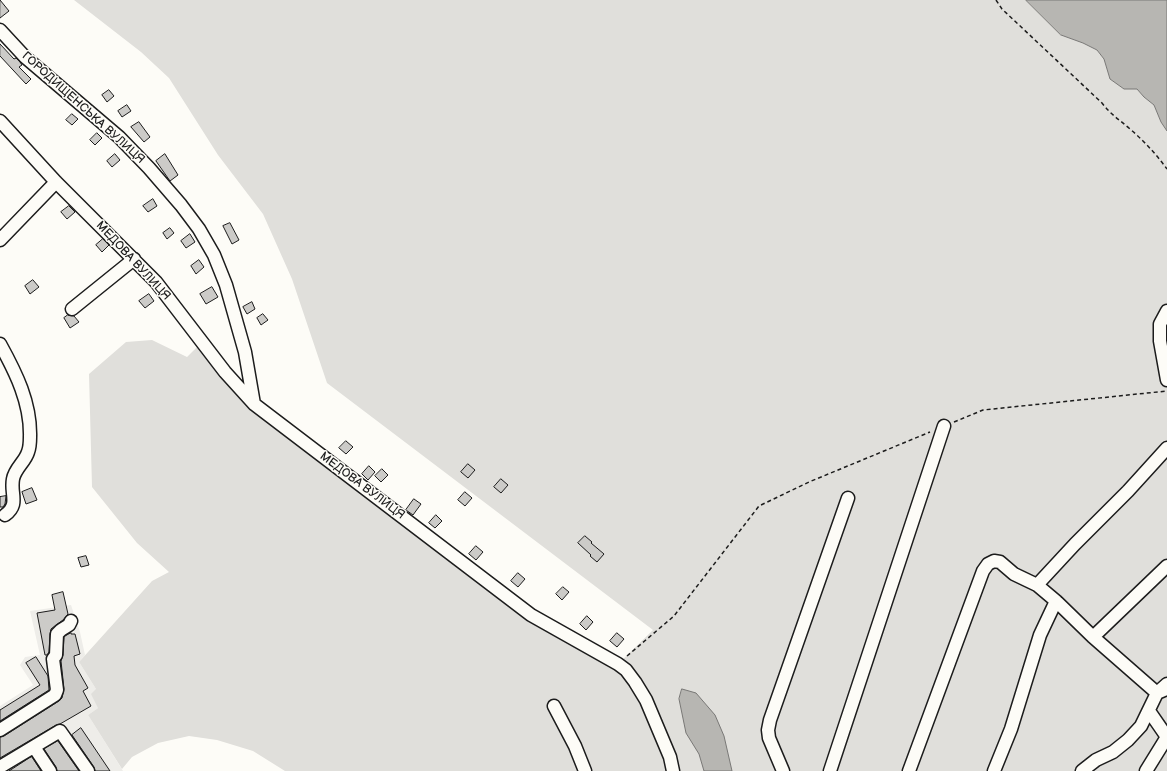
<!DOCTYPE html>
<html>
<head>
<meta charset="utf-8">
<style>
  body { margin:0 }
  canvas { display:block; background:#fdfcf7 }
</style>
</head>
<body>
<canvas width="1167" height="771"></canvas>
<script>
const context = document.querySelector('canvas').getContext('2d');
context.lineJoin = 'round';
function fillPath(path, color) { context.fillStyle = color; context.fill(path, 'evenodd'); }
function stroke(path, color, width, dash) { context.strokeStyle = color; context.lineWidth = width; context.lineCap = dash ? 'butt' : 'round'; context.setLineDash(dash || []); context.stroke(path); }
function drawText(font, color, halo, rows, align = 'center') {
  context.font = font + ' "Balsamiq Sans",sans-serif'; context.lineWidth = 3; context.setLineDash([]); context.textBaseline = 'middle'; context.strokeStyle = halo; context.fillStyle = color; for (const [text, x, y, turn = 0] of rows) {
    context.save(); context.translate(x, y); context.rotate((+turn || 0) * Math.PI / 180); context.textAlign = isNaN(turn) ? turn : align; if (halo) context.strokeText(text, 0, 0); context.fillText(text, 0, 0); context.restore();
  }
}
fillPath(new Path2D(`
  M71 605 80 632 85 655 79 662 96 689 98 708 88 715 123 771H0V706L33 685 20 665 25 657 40 655 30 611Z`), '#eeede9');
fillPath(new Path2D(`
  M74 0H1026L1061 35 1083 43 1097 50 1104 59 1110 79 1124 89H1137L1144 97 1154 105 1161 122 1167 131V771H285L253 751 217 740 189 736 158 743 132 757 122 769 88 715 98 708 91 694 96 689 79 662 152 581 169 572 137 543 92 487 89 374 126 342 152 340 187 357 199 345 222 375 531 620 616 666 653 630 327 383 292 279 263 214 218 155 169 78 141 52Z`), '#e0dfdb');
const water = new Path2D(`
  M1026 0H1167V131L1161 122 1154 105 1144 97 1137 89H1124L1110 79 1104 59 1097 50 1083 43 1061 35Z
  M682 689 696 693 715 715 724 736 732 771H704L699 754 686 733 679 699Z`);
fillPath(water, '#b7b6b2');
stroke(water, '#797876', 1);
const building = new Path2D(`
  M0 0 9 11 0 18Z
  M0 44 14 59 16 58 20 62 22 65 19 67 31 79 26 84 0 56Z
  M109 90 114 96 107 102 102 95Z
  M127 105 131 111 122 117 118 111Z
  M72 114 78 119 72 125 66 120Z
  M139 122 150 137 144 142 131 127Z
  M97 133 102 138 95 145 90 140Z
  M115 154 120 160 112 167 107 161Z
  M165 154 178 175 170 181 156 161Z
  M153 199 157 206 148 212 143 206Z
  M69 206 75 212 67 219 61 212Z
  M230 223 239 240 232 244 223 226Z
  M170 228 174 233 167 239 163 233Z
  M190 234 195 242 186 248 181 241Z
  M103 239 109 245 102 252 96 245Z
  M199 260 204 267 196 274 191 266Z
  M33 280 39 287 30 294 25 286Z
  M212 287 218 297 206 304 200 294Z
  M149 294 154 301 145 308 139 301Z
  M252 302 255 309 247 314 243 307Z
  M263 314 268 320 261 325 257 318Z
  M68 315 74 316 79 322 70 328 64 318Z
  M346 441 353 447 346 454 339 448Z
  M468 464 475 470 468 478 461 472Z
  M369 466 375 472 368 480 362 474Z
  M382 469 388 475 381 482 375 476Z
  M501 479 508 485 501 493 494 487Z
  M32 488 37 500 26 504 22 492Z
  M465 492 472 498 465 506 458 500Z
  M6 496 5 504 3 507H0V497Z
  M414 499 421 504 413 515 406 510Z
  M436 515 442 521 435 528 429 523Z
  M585 536 592 542 591 543 604 554 597 562 590 556 591 555 578 543Z
  M476 546 483 552 476 560 469 554Z
  M86 556 89 565 81 567 78 558Z
  M518 573 525 579 518 587 511 581Z
  M563 587 569 592 562 600 556 594Z
  M63 592 68 614 63 620 56 625 51 629 50 634 49 652 47 655H45L37 613 55 610 52 595Z
  M587 616 593 622 586 630 580 624Z
  M71 633V634H75L80 654 74 656 75 665 88 688 83 691 91 706 60 724 56 725 0 758V737L4 736 59 701 62 698 64 689 61 661 63 655 64 637Z
  M617 633 624 639 617 647 610 641Z
  M36 657 48 676 49 690 0 721V710L40 685 26 663Z
  M81 728 110 771H95L94 767 72 735Z
  M58 741 79 771H57L56 767 44 749Z
  M32 757 41 771H9L29 758Z`);
fillPath(building, '#cccbc8');
stroke(building, '#1c1c1c', 1);
const minor = new Path2D(`
  M0 30 25 57 119 137 149 168 181 205 199 229 214 255 226 285 245 352 254 404
  M0 121 56 182 156 282 225 372 254 404 531 615 618 664 626 670 635 682 646 700 670 757 673 771
  M0 240 56 182
  M72 309 134 259
  M1167 311 1160 324V341L1167 380
  M0 344C16 373 31 403 30 437 30 442 30 447 28 452 25 462 15 468 13 479 10 494 20 504 5 515
  M1037 585 1075 544 1128 491 1167 448
  M1093 637 1167 566
  M554 706 575 746 585 771
  M0 730 55 695 57 690 53 659 56 655 57 634 61 630 69 625 71 621
  M34 747 50 771
  M0 767 60 731 88 771
  M783 771 769 738 768 730 770 720 848 498
  M830 771 944 426
  M909 771 983 571 988 564 994 561 1000 562 1014 574 1037 585 1056 601 1093 637 1157 693 1167 684
  M994 771 1011 729 1040 635 1056 601
  M1082 771 1096 760 1113 752 1128 740 1141 726 1157 693 1164 690
  M1146 771 1167 737 1149 711`);
stroke(minor, '#1c1c1c', 15);
stroke(new Path2D(`
  M996 0 1002 9 1102 103C1111 115 1120 120 1130 129 1144 141 1156 154 1167 169
  M954 422 983 410 1167 391
  M627 656 674 616 759 506 809 482 930 432`), '#1c1c1c', 1.5, [4, 3]);
stroke(minor, '#fdfcf7', 12);
drawText('12px', '#1c1c1c', '#fdfcf7', [
  ["ГОРОДИЩЕНСЬКА ВУЛИЦЯ",83,108,42],
  ["МЕДОВА ВУЛИЦЯ",133,261,47],
  ["МЕДОВА ВУЛИЦЯ",362,486,37]
]);
</script>
</body>
</html>
